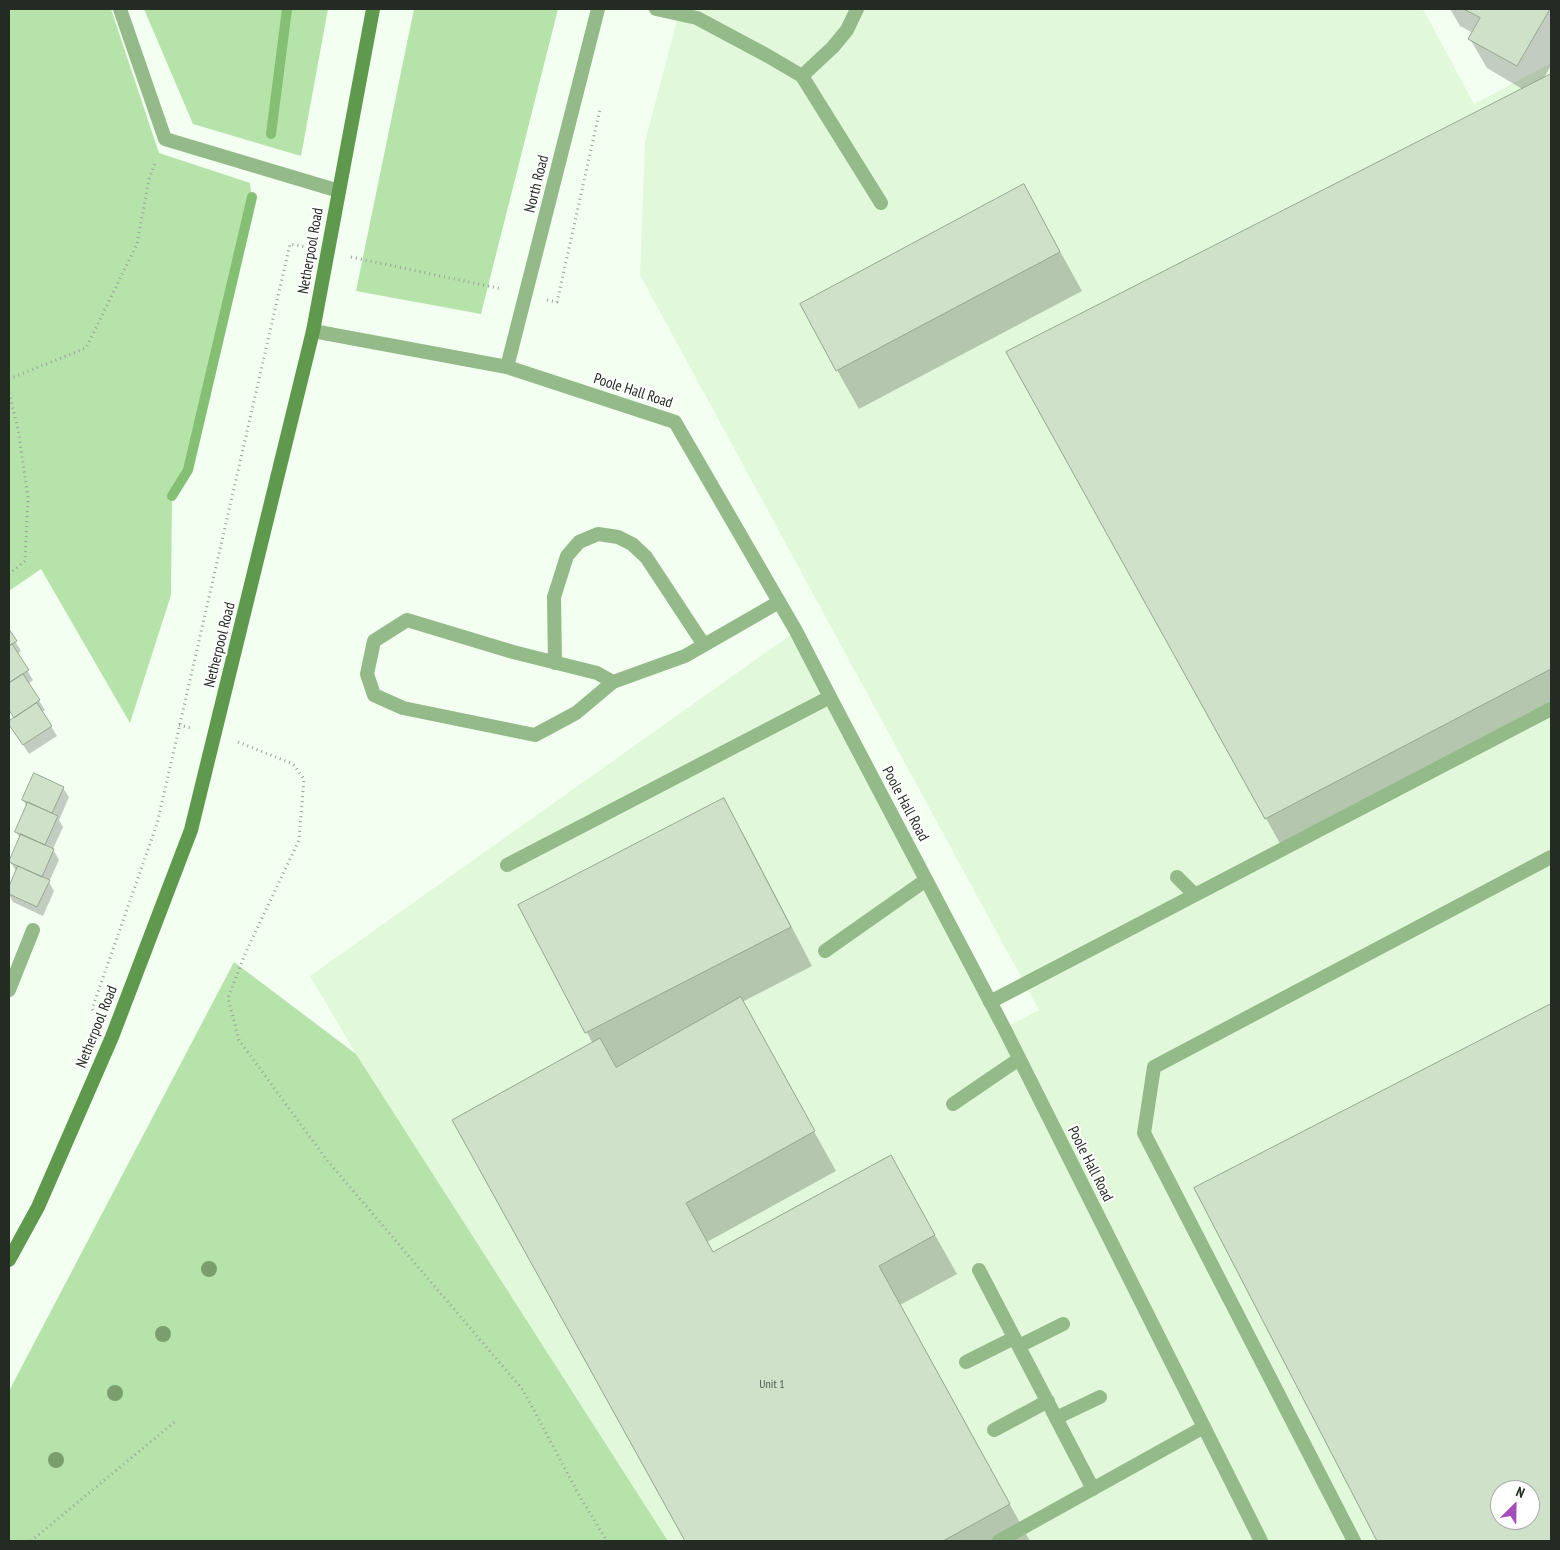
<!DOCTYPE html>
<html>
<head>
<meta charset="utf-8">
<style>
  body { margin:0 }
  #map { position:relative; width:1560px; height:1550px; overflow:hidden; background:#f3fff0; font-family:"PT Sans Narrow",sans-serif }
  canvas { display:block }
  .frame { position:absolute; inset:0; border:10px solid #242b22; pointer-events:none }
  .north { position:absolute; left:1490px; top:1480px; width:50px; height:50px; box-sizing:border-box; background:#fff; border:1px solid #a7aaa7; border-radius:50%; rotate:23deg; font-size:14px; font-weight:700; line-height:20px; text-align:center; color:#242b22 }
  .north::after { content:''; display:block; margin:auto; width:18px; height:22px; background:#a44dba; clip-path:polygon(50% 0,100% 100%,50% 72%,0 100%) }
</style>
</head>
<body>
<div id="map">
<canvas width="1560" height="1550"></canvas>
<div class="frame"></div>
<div class="north">N</div>
</div>
<script>
const context = document.querySelector('canvas').getContext('2d');
context.lineJoin = 'round';
function fillPath(path, color) { context.fillStyle = color; context.fill(path, 'evenodd'); }
function stroke(path, color, width, dash) { context.strokeStyle = color; context.lineWidth = width; context.lineCap = dash ? 'butt' : 'round'; context.setLineDash(dash || []); context.stroke(path); }
function drawText(font, color, halo, rows, align = 'center') {
  context.font = font + ' "PT Sans Narrow",sans-serif'; context.lineWidth = 4; context.setLineDash([]); context.textBaseline = 'middle'; context.strokeStyle = halo; context.fillStyle = color; for (const [text, x, y, turn = 0] of rows) {
    context.save(); context.translate(x, y); context.rotate((+turn || 0) * Math.PI / 180); context.textAlign = isNaN(turn) ? turn : align; if (halo) context.strokeText(text, 0, 0); context.fillText(text, 0, 0); context.restore();
  }
}
fillPath(new Path2D(`
  M680 9H1423L1474 104 1551 63V1541H668L356 1054 310 976 796 631 1004 1028 1039 1010 640 275 645 142ZM1500 1490H1530V1520H1500Z`), '#e1f9da');
fillPath(new Path2D(`
  M9 9H111L159 153 250 183 252 197 188 470 172 496 171 595 130 723 41 569 9 591Z
  M144 9H328L301 156 193 124Z
  M414 9H558L481 314 356 291Z
  M234 962 356 1054 668 1541H9V1391Z`), '#b6e3aa');
fillPath(new Path2D(`
  M1450 9H1551V65L1543 80 1551 76V708L1283 849 1007 352 1524 90 1487 68 1470 39 1473 33 1460 26Z
  M1024 186 1082 291 859 409 837 370Z
  M9 631 21 651 17 654 33 680 28 684 45 710 42 712 57 736 29 754 9 723 15 719 9 710Z
  M63 788 69 797 59 820 63 827 53 849 59 860 49 882 54 891 43 916 13 902 9 895V890L17 872 10 862 20 839 16 831 27 807 23 800Z
  M723 800 746 839 812 966 742 1002 836 1171 707 1242 714 1254 913 1196 957 1274 900 1305 1030 1541H687L454 1120 593 1044 520 905Z
  M1551 1005V1541H1379L1196 1188ZM1500 1490H1530V1520H1500Z`), '#0003');
stroke(new Path2D(`
  M271 134 287 9
  M172 496 188 470 252 197`), '#84bf74', 10);
const building = new Path2D(`
  M1464 9H1550L1517 66 1468 39 1480 18Z
  M1551 74V669L1265 819 1006 352Z
  M1024 184 1060 252 836 371 800 304Z
  M9 629 17 641 9 646Z
  M12 644 29 670 9 683V646Z
  M23 674 40 700 14 718 9 710V683Z
  M37 703 52 726 23 745 9 725V721Z
  M34 773 64 787 52 813 22 800Z
  M724 798 791 927 585 1033 518 905Z
  M28 802 58 816 45 845 15 832Z
  M21 834 54 849 42 877 9 862Z
  M18 866 50 880 37 907 9 894V887Z
  M741 997 815 1131 686 1203 713 1252 891 1155 935 1235 879 1266 1010 1504 943 1541H685L452 1120 600 1038 616 1067Z
  M1551 1004V1541H1377L1194 1188ZM1500 1490H1530V1520H1500Z`);
fillPath(building, '#cfe2c9');
stroke(building, '#95a790', 1);
stroke(new Path2D(`
  M351 257 502 289
  M547 300 557 302 600 109
  M9 379 86 348 137 244 149 179 156 161
  M9 393 18 429 28 497 25 561 9 574
  M179 725 191 728
  M238 742 293 764 304 779 299 840 245 954 228 998 239 1040 326 1159 523 1390 579 1495 607 1541
  M96 1014 92 1009 157 824 290 244 306 247
  M31 1541 177 1420`), '#98a296', 3, [1, 4]);
stroke(new Path2D(`
  M120 9 165 139 339 191
  M656 9 697 18 768 56 802 76 881 203
  M802 76 833 47 847 30 857 9
  M555 663 554 597 567 556 579 542 598 534 618 537 632 544 646 557 704 645
  M613 682 597 673 513 652 407 620 374 641 367 674 374 695 403 708 535 735 576 713 613 682 685 656 779 602
  M507 865 830 697
  M1177 877 1195 895
  M825 951 926 880
  M9 990 33 930
  M990 1002 1551 709
  M953 1104 1019 1059
  M979 1270 1093 1489
  M1019 1346 1063 1324
  M966 1362 1014 1338
  M1056 1418 1100 1397
  M994 1430 1048 1401
  M999 1541 1204 1427
  M1354 1541 1144 1133 1154 1067 1551 857`), '#93ba88', 14);
stroke(new Path2D(`
  M507 367 675 422 796 631 830 697 1004 1028 1261 1541`), '#93ba88', 14);
stroke(new Path2D(`
  M313 331 507 367 598 9`), '#93ba88', 14);
stroke(new Path2D(`
  M9 1260 38 1207 112 1037 191 830 313 331 373 9`), '#5e994e', 14);
context.fillStyle = '#7a9f6c';
for (const [x, y] of [
  [209,1269],
  [163,1334],
  [115,1393],
  [56,1460]
]) { context.beginPath(); context.arc(x, y, 8, 0, 2 * Math.PI); context.fill(); }
drawText('12px', '#4f594c', null, [
  ["Unit 1",772,1385]
]);
drawText('15px', '#242b22', '#fff', [
  ["North Road",537,184,-76],
  ["Netherpool Road",311,251,-80],
  ["Poole Hall Road",633,391,18],
  ["Netherpool Road",220,645,-76],
  ["Poole Hall Road",905,804,62],
  ["Netherpool Road",97,1027,-68],
  ["Poole Hall Road",1090,1164,63]
]);
</script>
</body>
</html>
